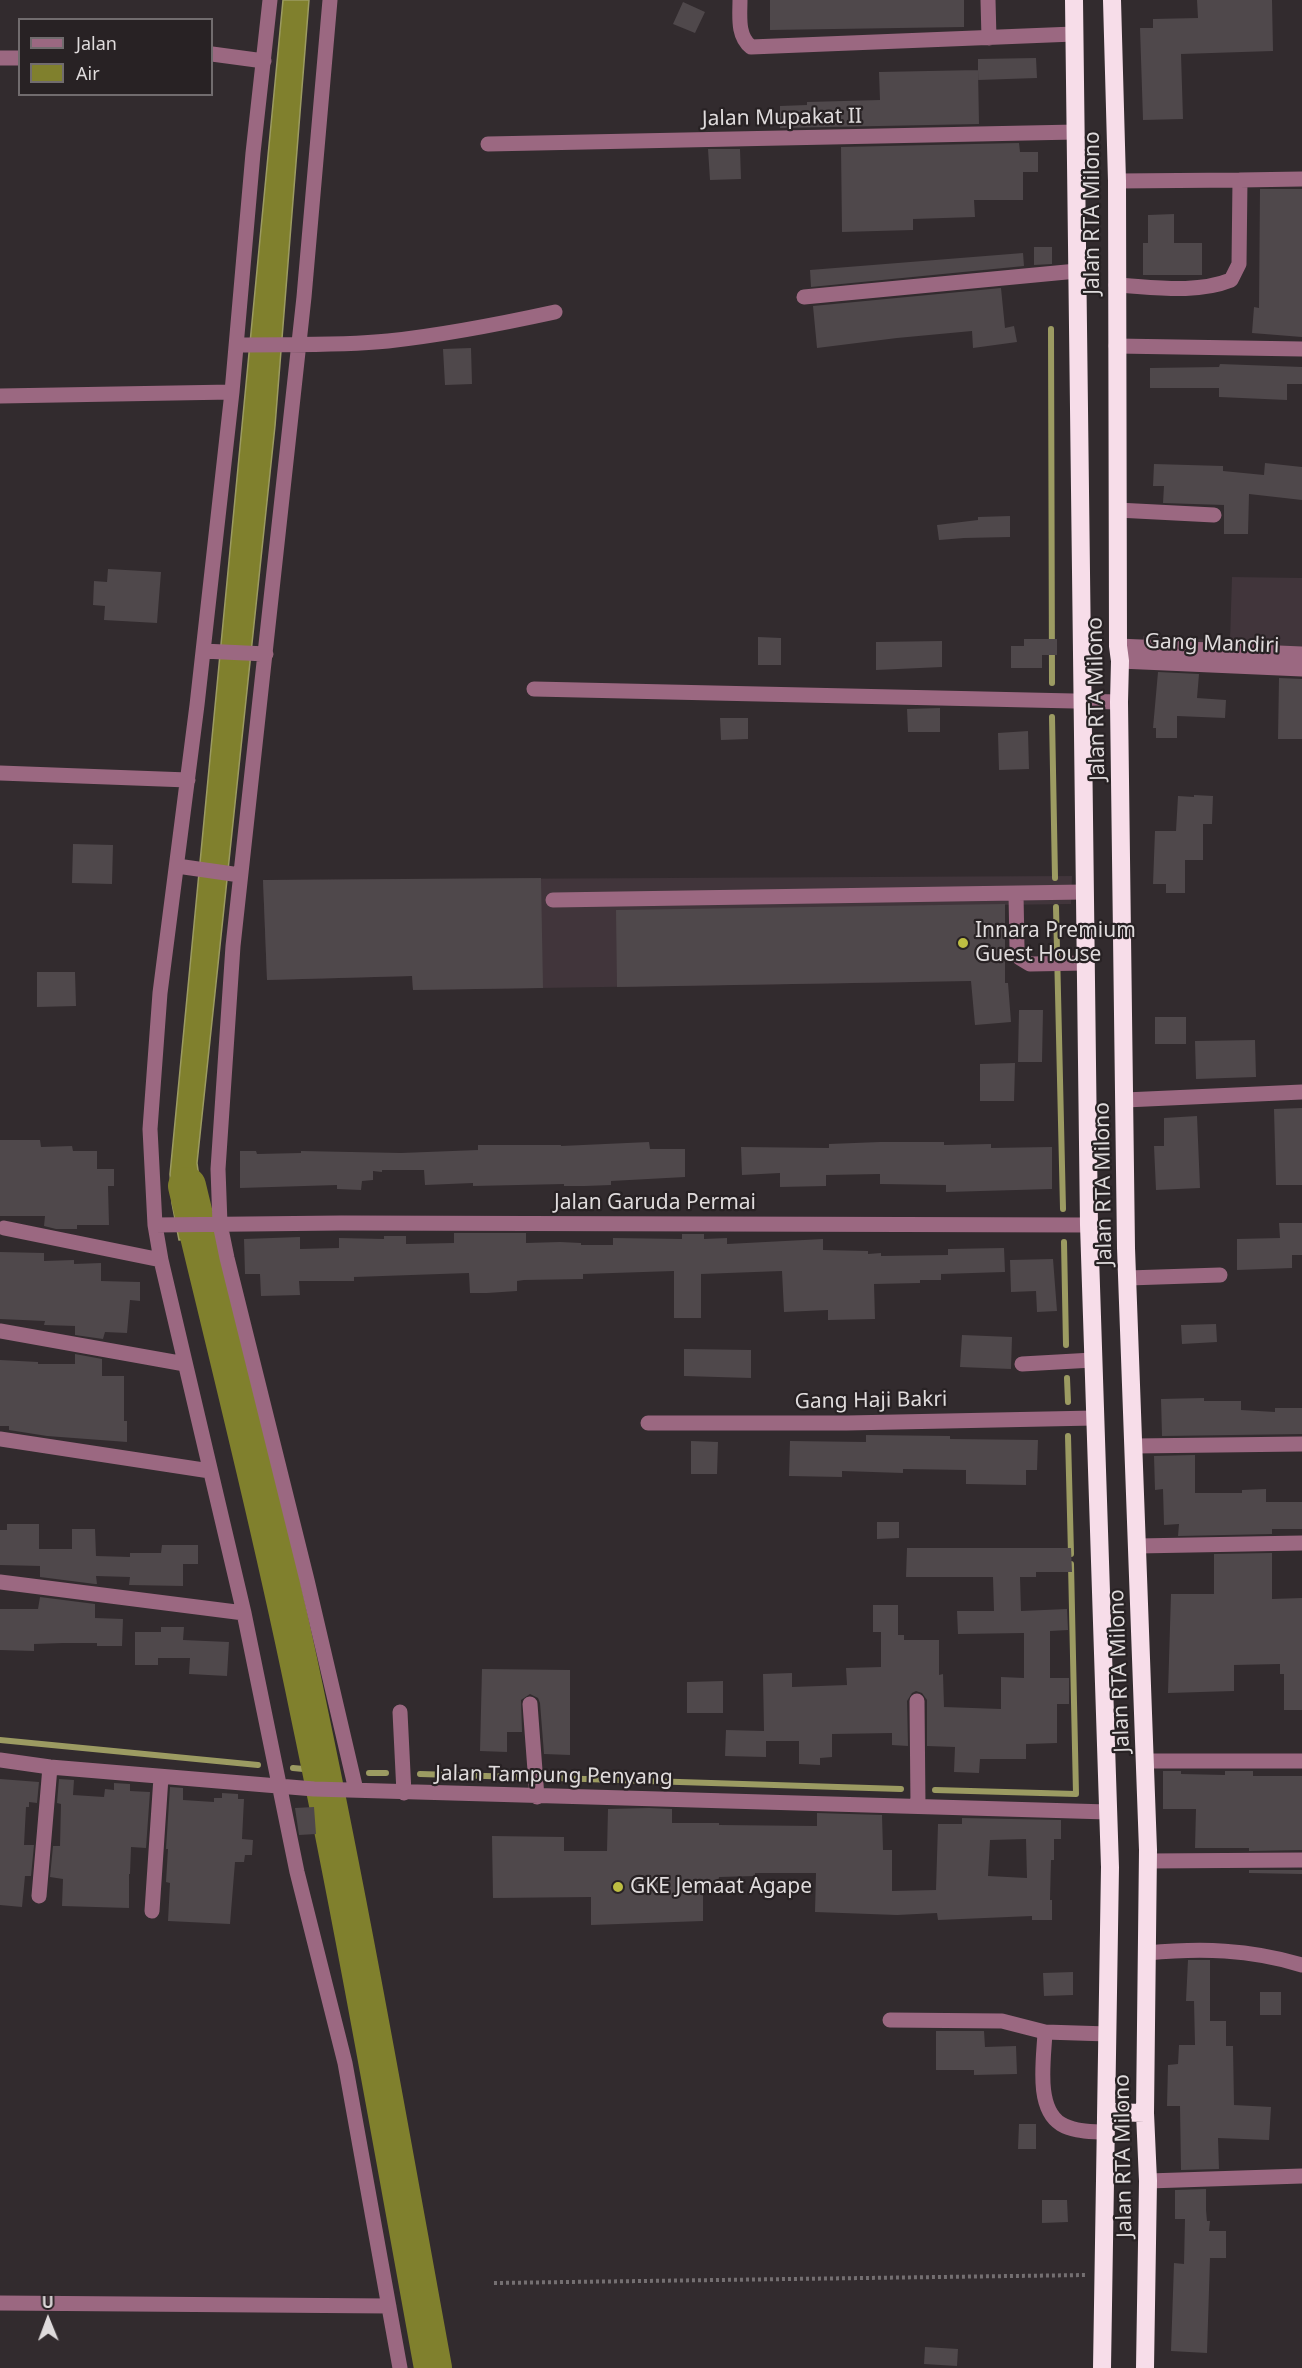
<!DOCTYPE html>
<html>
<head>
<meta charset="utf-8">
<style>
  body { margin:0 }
  #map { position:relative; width:1302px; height:2368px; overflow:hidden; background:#322b2e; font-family:"Noto Sans",sans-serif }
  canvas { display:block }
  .legend { position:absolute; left:18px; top:18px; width:195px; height:78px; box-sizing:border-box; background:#282224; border:2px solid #716c6e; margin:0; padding:8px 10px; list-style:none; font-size:18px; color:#dfdbdc }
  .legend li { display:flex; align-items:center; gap:12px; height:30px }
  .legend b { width:30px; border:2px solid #716c6e }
  .north { position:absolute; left:18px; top:2290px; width:60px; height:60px; -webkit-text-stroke:4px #282224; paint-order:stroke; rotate:359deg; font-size:16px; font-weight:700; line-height:24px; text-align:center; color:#dfdbdc }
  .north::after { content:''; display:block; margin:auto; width:21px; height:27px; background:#dfdbdc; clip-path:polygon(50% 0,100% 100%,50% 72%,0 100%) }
</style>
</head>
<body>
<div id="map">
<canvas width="1302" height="2368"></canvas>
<ul class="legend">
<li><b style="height:8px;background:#9b6881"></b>Jalan</li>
<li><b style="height:16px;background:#80802d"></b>Air</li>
</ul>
<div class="north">U</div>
</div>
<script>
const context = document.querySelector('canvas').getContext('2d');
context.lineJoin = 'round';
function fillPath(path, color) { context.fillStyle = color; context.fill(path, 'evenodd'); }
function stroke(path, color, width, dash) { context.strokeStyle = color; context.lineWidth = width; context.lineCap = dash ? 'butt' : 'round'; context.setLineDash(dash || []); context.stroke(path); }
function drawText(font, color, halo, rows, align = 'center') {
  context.font = font + ' "Noto Sans",sans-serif'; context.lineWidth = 4.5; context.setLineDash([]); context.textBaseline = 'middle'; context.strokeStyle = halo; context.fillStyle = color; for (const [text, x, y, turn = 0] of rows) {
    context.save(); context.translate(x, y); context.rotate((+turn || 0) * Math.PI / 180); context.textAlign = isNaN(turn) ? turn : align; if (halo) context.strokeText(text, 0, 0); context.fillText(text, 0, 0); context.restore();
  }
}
fillPath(new Path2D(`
  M1232 577 1302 578V664L1142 657 1143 636 1230 641Z
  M1072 876 1071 904 920 906 921 982 413 990 412 976 267 980 263 880Z`), '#41353b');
const water = new Path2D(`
  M283 0H309L275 426 197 1163 207 1236 179 1240 172 1203 170 1174Z`);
fillPath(water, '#80802d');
stroke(water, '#9c9b62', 1.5);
stroke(new Path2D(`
  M1051 329 1052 683
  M1052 717 1055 878
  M1056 907 1063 1209
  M1064 1242 1066 1345
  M1067 1378 1068 1402
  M1068 1436 1071 1554
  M0 1740 258 1765
  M293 1768 335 1772
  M369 1773H386
  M420 1774 518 1777
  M553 1778 901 1789
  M935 1790 1076 1794 1071 1564`), '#9c9b62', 6);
stroke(new Path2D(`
  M187 1186C229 1361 273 1536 309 1712 355 1930 393 2149 433 2368`), '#80802d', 38);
fillPath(new Path2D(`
  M770 0H964V27L770 30Z
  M1197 0H1272L1273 51 1181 54 1183 119 1143 120 1140 28H1153V19L1198 18Z
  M683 2 705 12 695 33 673 24Z
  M1036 58 1037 78 978 80V59Z
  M978 70 979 124 780 128V106L807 105V102L880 100 879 72Z
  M1019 143 1020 152H1038V172H1023V200H974L975 217 913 219V230L842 232 841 147Z
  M708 149H740L741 179 710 180Z
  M1260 189H1302V337L1252 333 1254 307 1259 308Z
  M1174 214V243H1202V275H1143V243H1148V215Z
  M1034 247H1052V264L1034 265Z
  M1023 253 1024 266 811 287 810 270Z
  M1001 288 1005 328 1014 326 1017 342 973 348 972 331 897 338 817 348 813 306Z
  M471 348 472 384 445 385 443 349Z
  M1220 364 1302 367V384H1287V400L1219 397V388H1150V368L1219 367Z
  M1265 463 1302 467V500L1249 494 1248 534H1224V505L1163 503 1164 486H1153L1154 464 1223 466V471L1264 475Z
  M1010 516V537L964 538 939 540 937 525 978 520V517Z
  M108 569 161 572 157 623 104 620 105 606 93 605 94 581 107 582Z
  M758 637 781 638V665H758Z
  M1024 639H1057V655H1042V668H1011V646H1024Z
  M942 641V667L876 670V642Z
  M1158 672 1199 674 1197 698 1226 700 1225 718 1177 716V738H1156V728H1153Z
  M1279 678 1302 679V739H1278Z
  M940 708V732H908L907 709Z
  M720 718H748V739L721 740Z
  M1028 731 1029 769 999 770 998 733Z
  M1194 795 1213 796 1212 824H1203V860H1185V893H1166V884H1153L1155 831H1176L1178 796 1194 797Z
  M73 844 113 845 112 884 72 883Z
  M541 878 543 988 413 990 412 976 267 980 263 880Z
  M1005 904V983H1008L1011 1022 975 1025 971 981 617 987 616 910Z
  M37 972H75L76 1006 37 1007Z
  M1019 1010H1043L1042 1062H1018Z
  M1155 1017H1186V1044H1155Z
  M1255 1040 1256 1077 1196 1079 1195 1041Z
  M1015 1063 1014 1101H980V1064Z
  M1302 1108V1185H1276L1274 1109Z
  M1197 1116 1200 1188 1156 1190 1154 1146H1164V1118Z
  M0 1140H40L41 1147 72 1146 73 1151H97V1169H114V1186H108L109 1225H77V1229H56L44 1226 45 1216H0Z
  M649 1142 650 1149H685V1177L611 1181V1185L585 1186H564V1184L473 1186V1183L425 1185 424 1170H382V1172L373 1171V1180L362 1181 361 1190 337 1189V1185L240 1188V1151H256L257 1154 301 1153V1151L401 1153 478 1150V1145H561V1146Z
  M880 1142H944V1145L991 1144V1148L1052 1147V1189L946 1192V1185L880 1184V1174L826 1175V1186L780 1187V1173L742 1175 741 1147 829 1148V1144Z
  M1279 1223H1302V1255H1292V1268L1237 1270V1239L1280 1238Z
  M454 1233H526V1243L560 1242 581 1243V1245H613V1238L682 1239V1234H704V1239L727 1238V1244L823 1239V1250L868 1251V1254L881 1253V1256L948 1255V1249L1004 1248 1005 1272 941 1274V1280H920V1283L874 1284 875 1319 828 1320V1310L784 1312 782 1271 701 1274V1318H674V1271L583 1274V1279L524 1280 517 1281V1291L487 1293H470L469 1273 354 1277V1281H299L300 1295 261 1296 260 1274H245L244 1239 300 1237V1249L339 1248V1238L384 1239V1236H406V1244L454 1243Z
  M0 1252 44 1253V1261L74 1260V1264L101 1263V1281L140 1282V1301L130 1300 127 1333 105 1332 103 1339 75 1335V1326L44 1325 45 1321 0 1319Z
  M1053 1259 1057 1311 1037 1312 1036 1291 1011 1292 1010 1260Z
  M1216 1324 1217 1342 1182 1344 1181 1325Z
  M962 1335 1012 1337 1011 1369 960 1367Z
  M684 1349 751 1350V1378L684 1376Z
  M75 1354 102 1359V1376H124V1421H127V1442L47 1436 9 1430V1426H0V1360L38 1362V1364H75Z
  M1204 1398V1401H1241V1410L1275 1412V1408H1302V1434L1162 1436 1161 1399Z
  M866 1435 950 1436V1439L1038 1440 1037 1470H1026V1485L966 1484V1470L903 1469V1473L842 1471V1477L789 1476 790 1441 866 1442Z
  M691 1441 718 1442 717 1474H691Z
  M1195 1455V1493H1242V1490L1266 1489V1502H1302V1529H1272V1534L1178 1536 1179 1524 1164 1525 1163 1489 1155 1490 1154 1456Z
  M877 1522H899V1538L877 1539Z
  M7 1524H39V1549H72V1529H95L96 1556 130 1557V1553H161L162 1545H198V1564H183V1586L129 1585 130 1577 96 1576 97 1584H95L40 1577V1566L0 1565V1530H7Z
  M907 1548H1071L1072 1572H1036V1577H1020L1021 1611 1067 1609 1068 1630 1050 1631V1678H1069V1704H1057V1743L1026 1744V1759H980L979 1773 954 1772 955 1747 927 1746V1700L922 1693 916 1691 912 1693 907 1701 908 1746 892 1745V1733L832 1734V1757L820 1758V1765L799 1764V1741H766V1757L725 1756 726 1730 764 1731 763 1674 792 1673V1687L847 1685 846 1668 881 1667V1632H873V1605H898V1635H904V1640H939V1675L943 1674 944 1707 1001 1709V1677L1024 1678V1633L958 1634 957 1611H994L993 1577H906Z
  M1272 1553V1599L1302 1598V1710H1284V1674H1280V1664L1234 1665V1691L1168 1693 1171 1594H1214V1554Z
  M40 1597 95 1604V1618L123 1619 122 1646H97V1643H63L34 1644V1651L0 1650V1609H38Z
  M161 1627H184L183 1640 229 1642 227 1676 189 1674 190 1658H158V1665H135V1632H161Z
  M482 1669 570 1670V1755L544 1754 540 1703 538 1698 530 1694 521 1700 522 1732H507V1752L480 1751Z
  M723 1681V1713H687V1682Z
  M1163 1771H1181V1774L1225 1775V1771H1253V1776H1302V1850L1249 1851V1848H1195L1196 1809H1163Z
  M0 1779 39 1782 37 1803 29 1802V1807H26L24 1845H34L31 1876H25L22 1907 0 1905Z
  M59 1779 74 1780 73 1795 104 1797 105 1789 114 1790V1783L130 1784V1791L150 1792 146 1848 131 1847 130 1874H129V1908L62 1906 63 1879 50 1877 53 1846H60L61 1804 57 1803Z
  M170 1787 183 1788V1800L214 1802V1798H222V1793L238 1794V1799H244L242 1839 253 1840 252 1855H245L244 1862H235L230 1924 168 1921 170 1883 166 1882 168 1849H166Z
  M314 1807 316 1834 299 1835 295 1808Z
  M649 1808 672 1809V1823H719V1825L817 1826V1813L882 1815 883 1850H892V1891L936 1890 938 1824H962V1818L1061 1820V1839H1054V1860H1051L1050 1900H1052V1920H1032V1916L938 1920 937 1913 897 1915 815 1912 816 1873H755V1876L719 1877 718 1890H703V1921L591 1925V1897L493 1898 492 1836 564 1837V1851H607L608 1809ZM1026 1839 1027 1878 988 1876 990 1840Z
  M1249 1870H1302V1874L1249 1873Z
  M1188 1960H1210V2021H1226V2046H1233L1234 2105 1271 2107 1269 2140 1218 2138 1219 2169 1181 2170 1180 2106H1167L1168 2065 1178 2064 1179 2045H1195L1194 2001H1186Z
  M1073 1972V1995L1044 1996 1043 1973Z
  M1260 1992H1281V2015H1260Z
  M936 2031H984L985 2047 1016 2046 1017 2074 974 2075V2070H936Z
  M1019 2124H1036V2149H1018Z
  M1206 2189V2210L1207 2221H1210L1209 2231H1226V2258H1210L1207 2353 1171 2351 1174 2263 1184 2264 1185 2219H1175V2190Z
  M1042 2200H1067L1068 2222 1042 2223Z
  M925 2347 958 2349 957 2366 924 2364Z`), '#4f484b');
stroke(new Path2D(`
  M494 2283 1087 2275`), '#746f71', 4, [3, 3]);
stroke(new Path2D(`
  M270 0 253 153 232 392 197 705 160 993 150 1129 155 1225 161 1260 244 1613 297 1872 345 2063 400 2368
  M330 0 304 297 233 946 218 1169 220 1224 227 1258 307 1580 356 1790
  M740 0C740 16 737 36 751 47L1074 34
  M988 0 989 38
  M212 54 264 61
  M0 58H20
  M488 144 1076 132
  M1240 180 1302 179
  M1116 285C1154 287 1196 294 1231 280L1239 264 1240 180 1117 181
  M804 297 1077 271
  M237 345C287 344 338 346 388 341 444 335 500 324 555 312
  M1116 346 1302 349
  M0 396 232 392
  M1117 510 1214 515
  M1118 646 1302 654
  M203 651 266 654
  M1120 661 1302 669
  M534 689 1119 702
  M0 773 188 780
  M177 866 240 875
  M1016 894 1017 948 1020 958 1030 964 1086 963
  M553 900 1084 892
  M1125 1100 1302 1092
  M155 1225 341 1223 1089 1225
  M4 1228 161 1260
  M1128 1278 1220 1275
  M0 1331 185 1364
  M1022 1364 1093 1360
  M648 1423H847L1095 1418
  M0 1439 210 1471
  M1134 1446 1302 1444
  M1137 1546 1302 1543
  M0 1582 244 1613
  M917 1701 918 1806
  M530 1704 537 1797
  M400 1712 404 1793
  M0 1760 50 1767 314 1789 1108 1812
  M1146 1761H1302
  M1148 1861 1302 1860
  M39 1896 50 1767
  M152 1911 161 1777
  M1147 1953C1201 1948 1249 1949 1302 1965
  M890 2020 1002 2021 1045 2032 1108 2034
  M1045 2032C1044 2058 1035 2108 1061 2124 1074 2132 1092 2131 1107 2133
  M1148 2181 1302 2176
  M0 2303 389 2306`), '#9b6881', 15);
stroke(new Path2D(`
  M1074 0 1089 1225 1110 1867 1102 2368
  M1112 0 1117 181 1118 646 1120 661 1119 702 1126 1248 1148 1850 1145 2113 1148 2181 1145 2368
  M1107 2112 1145 2113`), '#f7dde9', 18);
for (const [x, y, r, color] of [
  [963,943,6,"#bebe42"],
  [618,1887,6,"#bebe42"]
]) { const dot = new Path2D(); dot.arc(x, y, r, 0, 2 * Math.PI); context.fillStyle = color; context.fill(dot); stroke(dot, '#282224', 2); }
drawText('21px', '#dfdbdc', '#282224', [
  ["Jalan Mupakat II",782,118,-1],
  ["Jalan RTA Milono",1093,213,-90],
  ["Gang Mandiri",1212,644,2],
  ["Jalan RTA Milono",1097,699,-91],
  ["Jalan RTA Milono",1104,1184,-91],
  ["Jalan Garuda Permai",655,1203],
  ["Gang Haji Bakri",871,1401,-1],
  ["Jalan RTA Milono",1120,1671,-92],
  ["Jalan Tampung Penyang",554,1776,1],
  ["Jalan RTA Milono",1124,2156,-91]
]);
drawText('21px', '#dfdbdc', '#282224', [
  ["Innara Premium",975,931],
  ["Guest House",975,955],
  ["GKE Jemaat Agape",630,1887]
], 'left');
</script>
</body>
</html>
